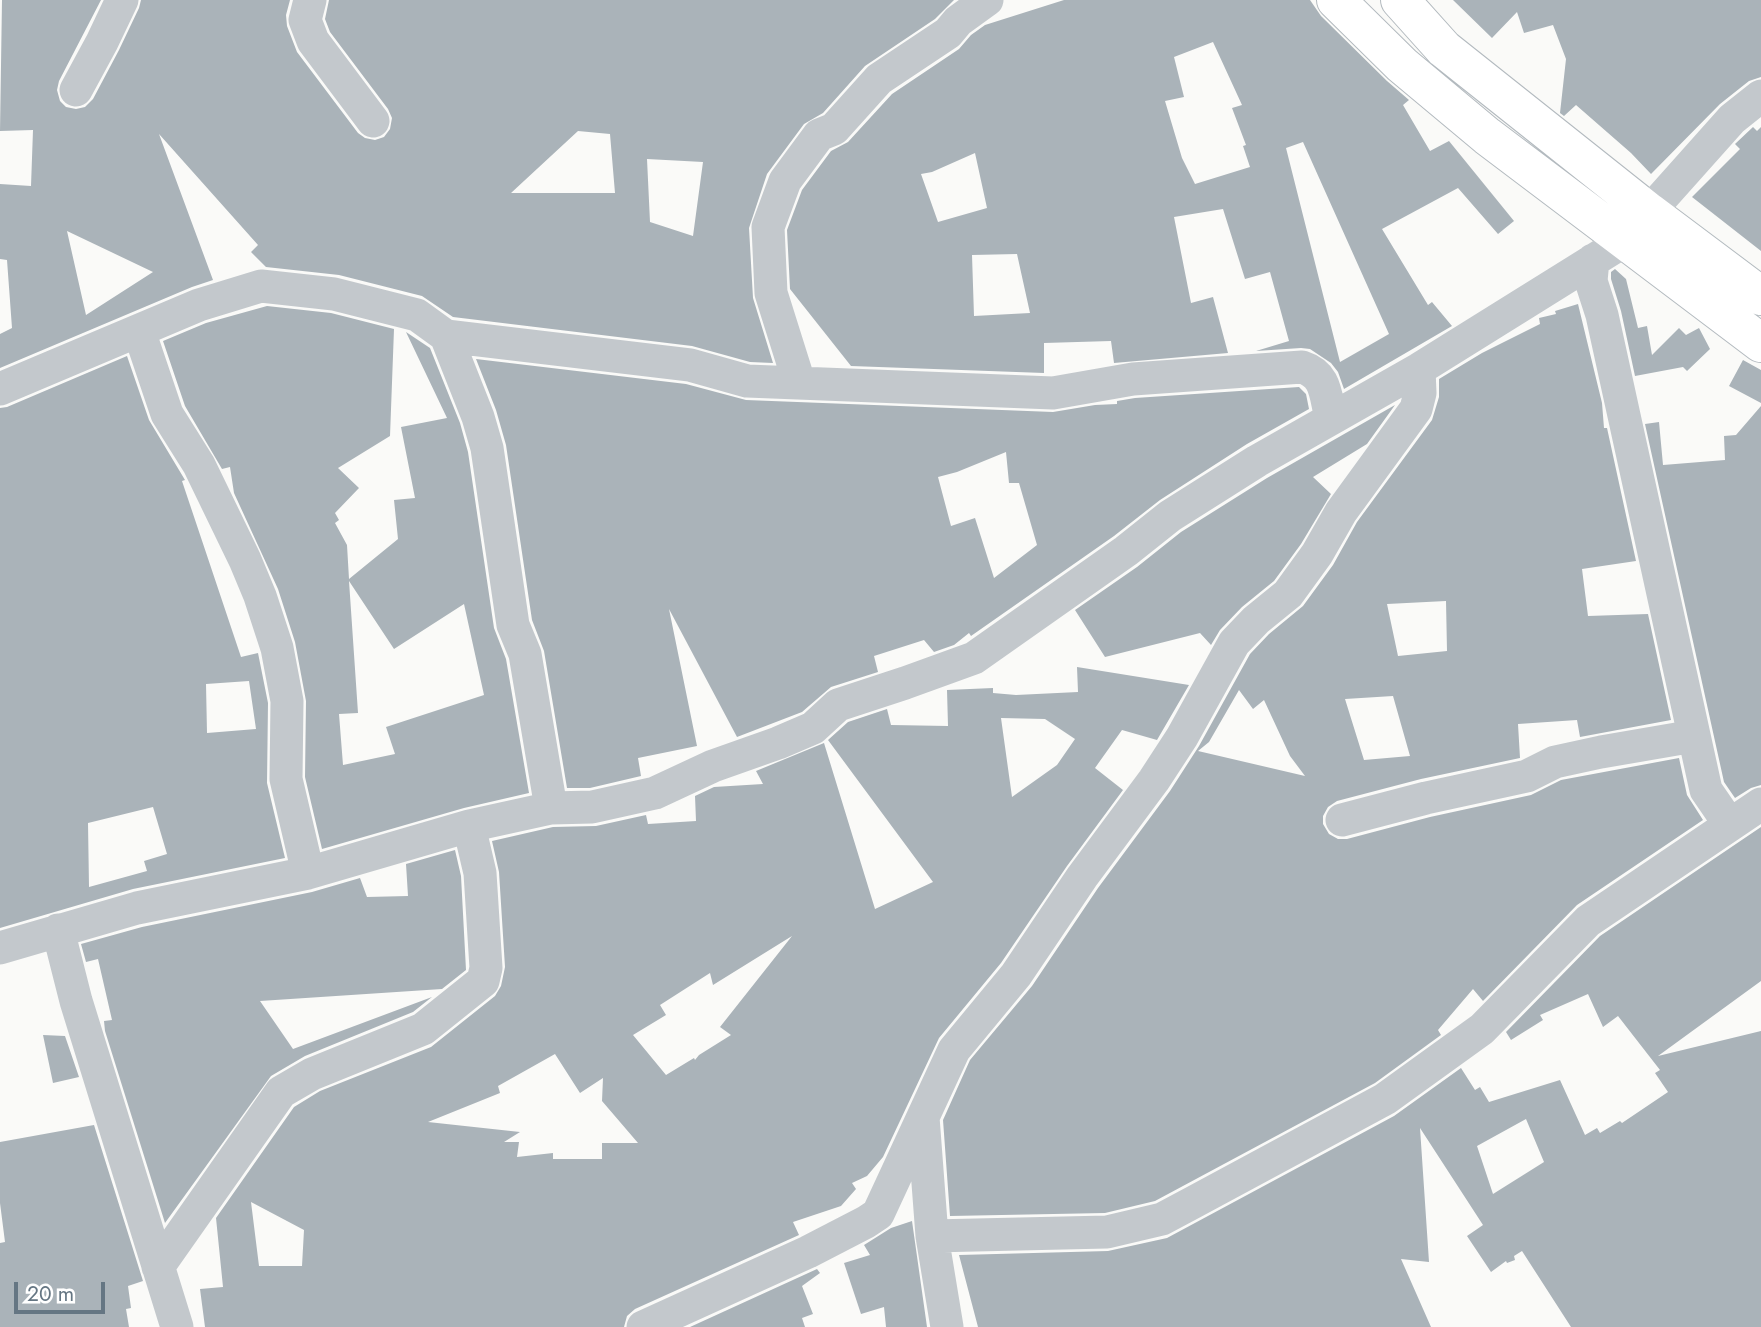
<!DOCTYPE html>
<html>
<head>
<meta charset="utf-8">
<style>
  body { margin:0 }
  #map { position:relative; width:1761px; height:1327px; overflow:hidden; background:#fafaf8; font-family:Jost,sans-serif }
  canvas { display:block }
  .scale { position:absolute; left:14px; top:1282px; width:91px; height:32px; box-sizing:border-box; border:4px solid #657683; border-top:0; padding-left:9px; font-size:21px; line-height:24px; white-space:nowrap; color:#657683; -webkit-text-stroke:5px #fff; paint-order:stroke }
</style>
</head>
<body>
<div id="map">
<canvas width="1761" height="1327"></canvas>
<div class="scale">20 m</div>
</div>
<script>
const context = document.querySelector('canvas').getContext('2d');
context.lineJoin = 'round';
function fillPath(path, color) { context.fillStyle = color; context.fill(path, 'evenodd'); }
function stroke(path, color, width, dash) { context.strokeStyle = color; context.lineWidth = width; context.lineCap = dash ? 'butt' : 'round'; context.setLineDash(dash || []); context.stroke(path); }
fillPath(new Path2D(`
  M2 0H101L59 81 57 90 60 101 66 107 76 109 85 107 93 99 119 50 139 8 141 0H290L286 15 287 26 297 52 358 133 365 138 375 140 384 137 390 129 392 118 388 109 330 32 325 19 329 0H954L935 19 865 66 823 113 804 124 767 174 749 228 753 298 773 363 750 362 692 346 453 317 422 296 339 275 266 267 251 252 258 245 159 134 213 280 192 287 0 368V334L12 328 7 260 0 259V184L31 186 33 130 0 131ZM578 131 610 134 615 193H511ZM647 159 703 162 693 236 650 222ZM67 231 153 272 86 315Z
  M1064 0H1310L1321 16 1387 81 1409 100 1403 105 1430 151 1449 141 1514 221 1498 234 1458 188 1382 229 1428 305 1432 302 1452 326 1344 389 1338 372 1331 363 1310 349 1301 348 1256 351 1289 341 1270 272 1245 279 1223 209 1174 217 1191 303 1213 297 1228 353 1114 363 1111 341 1044 343V373L851 366 790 289 787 230 802 190 831 151 848 142 892 94 959 49 971 35 985 25ZM1213 42 1242 105 1232 108 1246 145 1243 146 1250 167 1195 184 1182 158 1165 101 1184 97 1174 57ZM1303 142 1389 334 1340 362 1286 148ZM975 153 987 208 938 222 921 174 932 172ZM1017 254 1030 313 974 316 972 255Z
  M1453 0H1761V77L1749 81 1720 104 1651 174 1631 153 1576 105 1564 116 1560 113 1566 59 1553 25 1524 33 1517 12 1492 38Z
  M1753 127 1757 131 1761 127V251L1692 197 1740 149 1735 144Z
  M1615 269 1626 279 1638 328 1647 326 1652 355 1679 328 1686 335 1699 328 1710 349 1687 371 1683 367 1635 376 1621 311 1611 279V272Z
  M1578 304 1602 403 1604 428H1607L1636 561 1582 569 1588 616 1648 614 1671 720 1580 737 1577 720 1518 724 1520 758 1421 779 1337 801 1328 807 1323 816V824L1329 834 1338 839H1347L1430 817 1531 795 1561 780 1679 758 1687 795 1703 820 1577 905 1483 1001 1473 989 1438 1030 1441 1035 1375 1083 1155 1201 1105 1213 950 1216 943 1120 970 1060 1032 986 1098 888 1170 791 1199 746 1250 654 1269 634 1303 606 1333 565 1357 522 1432 420 1439 397V379L1482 353 1540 324 1539 318 1556 314 1555 311ZM1446 601 1447 651 1398 656 1387 604ZM1239 690 1253 709 1264 700 1290 756 1305 776 1198 751 1209 742ZM1393 696 1410 756 1364 760 1345 699Z
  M267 306 331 313 394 329 390 436 338 468 359 488 335 513 339 520 335 523 347 545 349 579 398 539 394 500 415 498 401 427 447 418 406 332 430 348 460 423 468 452 494 628 506 659 529 793 464 808 322 849 305 777 306 701 295 642 278 589 234 493 230 467 222 469 185 406 163 341 206 323ZM349 581 394 649 464 604 484 695 386 727 395 754 343 765 339 714 358 713Z
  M127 356 149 420 185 480 182 481 241 657 258 653 268 703 267 783 285 858 133 889 0 928V408L7 407ZM249 681 256 729 207 733 206 684ZM153 807 167 854 144 861 147 871 89 887 88 823Z
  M476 359 686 384 746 400 1053 412 1095 405 1117 404V401L1135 398 1299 387 1306 394 1309 409 1247 444 1160 500 1114 536 971 636 969 633 954 645 934 652 924 640 874 656 878 672 831 687 802 712 737 737 669 609 697 746 638 758 641 776 590 788H567L544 651 532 620 506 445 496 410ZM1006 452 1009 483H1019L1037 545 994 578 975 518 951 526 938 477 957 472Z
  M1743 360 1761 370V403L1729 386Z
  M1395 405 1367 444 1313 477 1331 494 1301 544 1274 581 1242 607 1220 630 1211 645 1200 633 1105 657 1075 610 1137 567 1181 532 1267 478Z
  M1761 406V785L1751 788 1735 798 1724 782 1645 424 1659 422 1663 465 1725 460 1724 436 1736 435Z
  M1077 667 1189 685 1157 740 1122 730 1095 768 1123 790 1067 866 1001 963 939 1038 883 1157 867 1176 852 1183 856 1189 841 1206 793 1222 799 1235 635 1309 627 1316 624 1327H205L200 1289 223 1287 216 1218 294 1107 320 1091 431 1047 495 996 501 986 505 967 499 872 492 841 553 827 596 826 646 815 648 824 696 821 695 796 714 787 763 784 756 771 824 743 875 909 933 882 828 740 848 722 887 709 891 725 948 726 947 690 993 688V693L1016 695 1078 692ZM1001 718 1045 719 1075 739 1057 765 1012 797ZM792 936 720 1027 731 1035 699 1055 695 1060 694 1058 666 1075 633 1035 666 1015 660 1005 710 973 713 985ZM555 1054 580 1093 603 1078 602 1101 638 1143H602V1159H553V1153L517 1157 519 1142H504L520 1132 428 1122 500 1093 498 1086ZM251 1202 304 1230 302 1266H259Z
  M1761 827V981L1658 1056 1761 1031V1327H1571L1522 1251 1514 1256 1515 1260 1507 1263 1506 1261 1491 1272 1467 1236 1483 1225 1420 1128 1429 1262 1401 1259 1431 1327H978L959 1255 1108 1251 1167 1238 1394 1116 1461 1068 1475 1090 1480 1087 1489 1102 1560 1080 1585 1135 1597 1128 1600 1133 1620 1121 1622 1123 1668 1092 1655 1073 1660 1070 1618 1016 1603 1027 1588 994 1540 1015 1543 1020 1511 1040 1506 1032 1600 936ZM1526 1119 1544 1162 1493 1194 1477 1146Z
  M455 850 461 876 466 970 442 989 260 1001 293 1049 432 997 413 1012 305 1056 271 1076 165 1223 105 1031 104 1021 112 1020 98 959 86 962 81 944 142 927 312 892 360 878 367 897 408 896 406 864Z
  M43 1035 65 1036 79 1077 53 1083Z
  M94 1125 143 1281 128 1286 131 1308 126 1309 129 1327H0V1243L5 1242 0 1203V1142Z
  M912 1221 927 1327H886L884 1307 861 1314 844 1263 870 1255 864 1245 891 1228Z
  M817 1269 820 1273 802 1286 813 1314 802 1318 805 1327H690Z`), '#aab3b9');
const secondary = new Path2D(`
  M1336 0 1402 65 1487 136 1761 343
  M1400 0 1444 49 1649 212 1761 296`);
stroke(secondary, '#b3babf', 40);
stroke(new Path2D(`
  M310 0 305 20 313 41 373 121
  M76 90 102 42 122 0
  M1649 212 1732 119 1761 96
  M1593 260 1591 281 1602 315 1706 790 1730 825
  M139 331 167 414 199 465 245 560 260 596 277 648 287 701 286 779 308 873
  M446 336 478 417 487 448 513 625 525 654 551 808
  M799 382 771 293 768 227 785 181 819 135 834 129 879 79 948 33 958 21 987 0
  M0 389 199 305 261 286 334 294 417 315 446 336 690 365 747 381 1053 393 1133 379 1302 367C1327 375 1325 395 1331 418
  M1342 820 1426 798 1527 776 1555 762 1601 752 1694 736
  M58 930 76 1001 177 1327
  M0 948 137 908 308 873 469 826 551 808 592 807 655 793 713 766 778 743 813 728 838 705 905 683 974 658 1126 551 1170 516 1257 461 1419 369 1626 240
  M923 1117 932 1236 947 1327
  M932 1236 1107 1232 1162 1219 1192 1203 1385 1099 1482 1029 1588 921 1761 804
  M158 1267 281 1092 312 1074 423 1029 483 981 486 968 480 873 469 826
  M643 1327 808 1252 866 1222 878 1214 954 1050 1016 975 1082 877 1154 780 1182 737 1234 643 1256 620 1288 594 1317 554 1341 512 1416 409 1420 393 1419 369`), '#c3c8cc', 33);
stroke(secondary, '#fff', 38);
</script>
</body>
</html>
